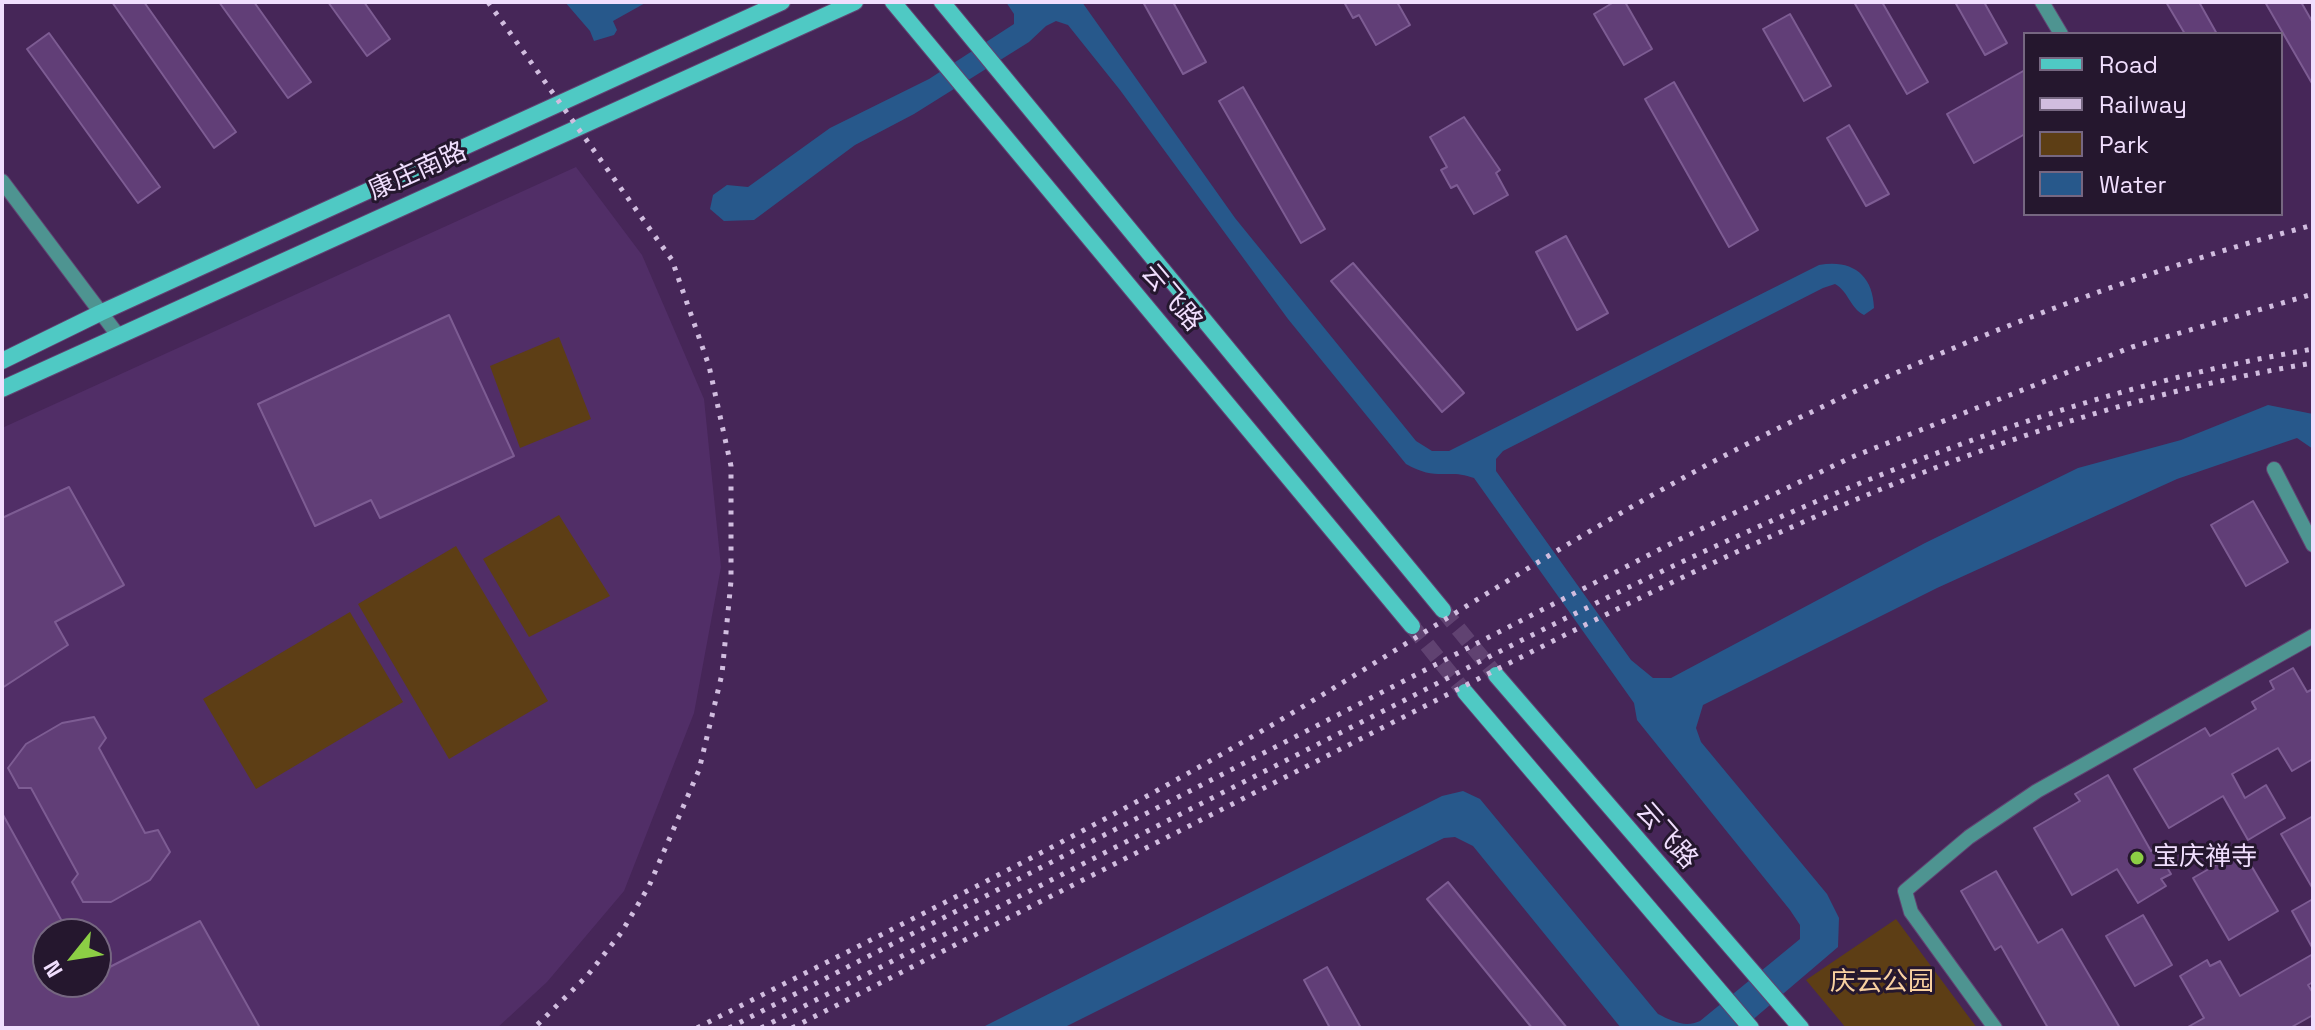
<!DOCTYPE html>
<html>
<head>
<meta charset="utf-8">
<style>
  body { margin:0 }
  #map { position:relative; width:2315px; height:1030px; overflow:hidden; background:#462658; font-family:"Space Grotesk",sans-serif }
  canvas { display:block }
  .frame { position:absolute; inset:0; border:4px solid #f0defd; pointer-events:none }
  .legend { position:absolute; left:2023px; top:32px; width:260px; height:184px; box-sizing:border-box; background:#25172e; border:2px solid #766781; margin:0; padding:10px 14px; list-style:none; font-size:24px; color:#f0defd }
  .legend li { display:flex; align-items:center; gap:16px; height:40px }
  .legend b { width:40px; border:2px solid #766781 }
  .north { position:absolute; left:32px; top:918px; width:80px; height:80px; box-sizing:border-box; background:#25172e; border:2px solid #766781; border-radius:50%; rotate:240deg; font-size:22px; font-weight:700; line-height:32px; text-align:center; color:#f0defd }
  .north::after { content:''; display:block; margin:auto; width:28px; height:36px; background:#8cce45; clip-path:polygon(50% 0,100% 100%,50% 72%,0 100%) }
</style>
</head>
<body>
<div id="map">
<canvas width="2315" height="1030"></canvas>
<div class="frame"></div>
<ul class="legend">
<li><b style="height:10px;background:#4fc9c4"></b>Road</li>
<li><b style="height:10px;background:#d1bddf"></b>Railway</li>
<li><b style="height:22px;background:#5d3e15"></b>Park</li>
<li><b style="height:22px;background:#27588b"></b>Water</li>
</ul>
<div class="north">N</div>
</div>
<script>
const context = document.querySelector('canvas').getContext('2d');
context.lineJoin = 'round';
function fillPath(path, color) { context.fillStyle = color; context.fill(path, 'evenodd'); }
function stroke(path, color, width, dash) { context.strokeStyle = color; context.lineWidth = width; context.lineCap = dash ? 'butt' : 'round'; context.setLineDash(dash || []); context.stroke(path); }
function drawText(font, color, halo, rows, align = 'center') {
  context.font = font + ' "Space Grotesk","Noto Sans SC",sans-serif'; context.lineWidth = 6; context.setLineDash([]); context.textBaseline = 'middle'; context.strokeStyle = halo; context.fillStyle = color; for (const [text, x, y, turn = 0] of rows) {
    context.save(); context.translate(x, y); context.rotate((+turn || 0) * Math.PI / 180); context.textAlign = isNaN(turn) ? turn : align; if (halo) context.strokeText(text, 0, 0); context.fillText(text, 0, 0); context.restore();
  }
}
fillPath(new Path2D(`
  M576 167 642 255 704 399 721 567 694 713 624 891 547 982 497 1028H2V428ZM48 934H96V982H48Z`), '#512e67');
fillPath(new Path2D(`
  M559 337 591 419 520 448 490 366Z
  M559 515 610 596 529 637 483 559Z
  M456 546 548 701 449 759 358 604Z
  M350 612 403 702 256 789 203 699Z
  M1896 919 1977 1028H1846L1806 980Z`), '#5d3e15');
fillPath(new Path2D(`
  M565 2H647L613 21 617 30 614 35 594 41 590 31Z
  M1006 2H1082L1235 218 1416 441 1432 451H1449L1819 265C1851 259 1873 274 1874 308L1864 315C1850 308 1849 292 1835 284L1823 288 1503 451 1496 459V471L1631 660 1653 678H1671L1925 543 2078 468 2181 440 2268 405 2313 414V449L2297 438 2177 479 1937 588 1703 705 1696 728 1701 742 1827 894 1839 918 1838 947 1743 1028H1621L1473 846 1455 837 1444 838 1063 1028H981L1442 796 1463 791 1480 799 1658 1014C1672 1021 1685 1028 1700 1021L1800 939V925L1790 910 1637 720 1634 703 1474 478C1448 468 1437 482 1406 464L1288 319 1120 90 1068 25 1056 21 1046 26 1029 42 914 114 855 145 754 220 724 221 710 209 713 195 727 185 748 187 830 128 929 79 1014 24V14Z`), '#27588b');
const building = new Path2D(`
  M112 2H144L236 132 214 148Z
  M219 2H254L311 82 288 98Z
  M328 2H364L390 39 367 56Z
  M1143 2H1173L1206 62 1183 74Z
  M1344 2H1397L1410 25 1376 45 1359 15 1353 18Z
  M1614 2H1625L1652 49 1624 65 1594 14Z
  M1854 2H1882L1928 82 1907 94Z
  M1955 2H1984L2007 43 1985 55Z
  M2166 2H2199L2217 34H2185Z
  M2265 2H2301L2313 23V85Z
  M1790 14 1831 86 1804 101 1763 29Z
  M49 33 160 187 138 203 27 49Z
  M2025 70V134L1974 163 1947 114Z
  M1674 82 1758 230 1729 247 1645 99Z
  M1243 87 1325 229 1301 243 1219 101Z
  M1464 117 1500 170 1496 173 1508 195 1474 214 1457 185 1451 188 1441 170 1447 167 1430 137Z
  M1849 125 1889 194 1866 206 1827 138Z
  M1566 236 1608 313 1577 330 1536 252Z
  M1353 263 1464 393 1442 412 1331 281Z
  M449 315 514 456 380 518 371 500 315 526 258 404Z
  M69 487 124 585 55 622 68 645 2 688V518Z
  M2253 501 2288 562 2246 586 2211 525Z
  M2293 668 2307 692 2313 689V759L2292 771 2278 748 2232 774 2245 798 2266 785 2285 818 2248 840 2223 796 2169 828 2134 769 2205 728 2210 736 2256 709 2252 702 2274 689 2270 681Z
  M94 717 106 738 99 748 145 833 158 830 170 852 150 880 111 902H83L72 882 78 874 31 788H19L8 768 26 744 62 723Z
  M2108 775 2151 851 2155 848 2171 874 2161 879 2166 886 2138 903 2117 869 2072 895 2034 828 2080 801 2075 794Z
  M2 813 69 934H48V982H96V974L200 921 260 1028H2Z
  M2313 816V889L2281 834Z
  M2242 850 2278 911 2229 940 2193 878Z
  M1996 871 2038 943 2062 929 2120 1028H2048L2001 946 1995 950 1961 891Z
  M1448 882 1567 1028H1532L1427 899Z
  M2313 899V949L2292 911Z
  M2143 915 2172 965 2135 986 2106 936Z
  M2313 954V982L2308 985 2313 993V1015L2290 1028H2186L2204 1018 2180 976 2207 960 2210 966 2220 961 2240 996Z
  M1327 967 1361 1028H1330L1304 980Z`);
fillPath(building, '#613e77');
stroke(building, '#7d5c93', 2);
stroke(new Path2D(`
  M1443 610 1496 675
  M1412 626 1465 692`), '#604271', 16, [16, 8]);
const minor = new Path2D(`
  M2042 2 2061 34
  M2 181 117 334
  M2274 469 2313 545
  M1995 1028 1911 912 1905 891 1969 837 2037 791 2313 636`);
const secondary = new Path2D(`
  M893 2 1412 626
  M942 2 1443 610
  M2 361 100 313 782 2
  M2 389 855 2
  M1496 675 1801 1028
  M1465 692 1751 1028`);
stroke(minor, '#614372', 16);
stroke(secondary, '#614372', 18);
stroke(minor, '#4e9491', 14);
stroke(secondary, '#4fc9c4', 16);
stroke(new Path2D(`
  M488 2 672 260 709 366 731 466V581L722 674 699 770 649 886 621 933 587 976 534 1028
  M697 1028C877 936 1061 847 1236 746 1394 655 1545 552 1705 466 1896 364 2104 281 2313 225
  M729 1028 1674 542 1852 457 2132 347 2313 294
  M761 1028C975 919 1188 810 1401 702 1692 552 1987 404 2313 349
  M792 1028C1004 920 1215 813 1427 705 1713 559 1992 416 2313 363`), '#d1bddf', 5, [4, 8]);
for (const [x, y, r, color] of [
  [2137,858,8,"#8cce45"]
]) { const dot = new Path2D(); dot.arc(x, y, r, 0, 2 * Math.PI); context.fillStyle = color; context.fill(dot); stroke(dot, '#25172e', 3); }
drawText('26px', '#f0defd', '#25172e', [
  ["康庄南路",418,172,-24],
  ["云飞路",1171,298,50],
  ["云飞路",1666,836,49]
]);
drawText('26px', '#f0defd', '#25172e', [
  ["宝庆禅寺",2153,858]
], 'left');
drawText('26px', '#f8d0a0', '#25172e', [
  ["庆云公园",1882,983]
]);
</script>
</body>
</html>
